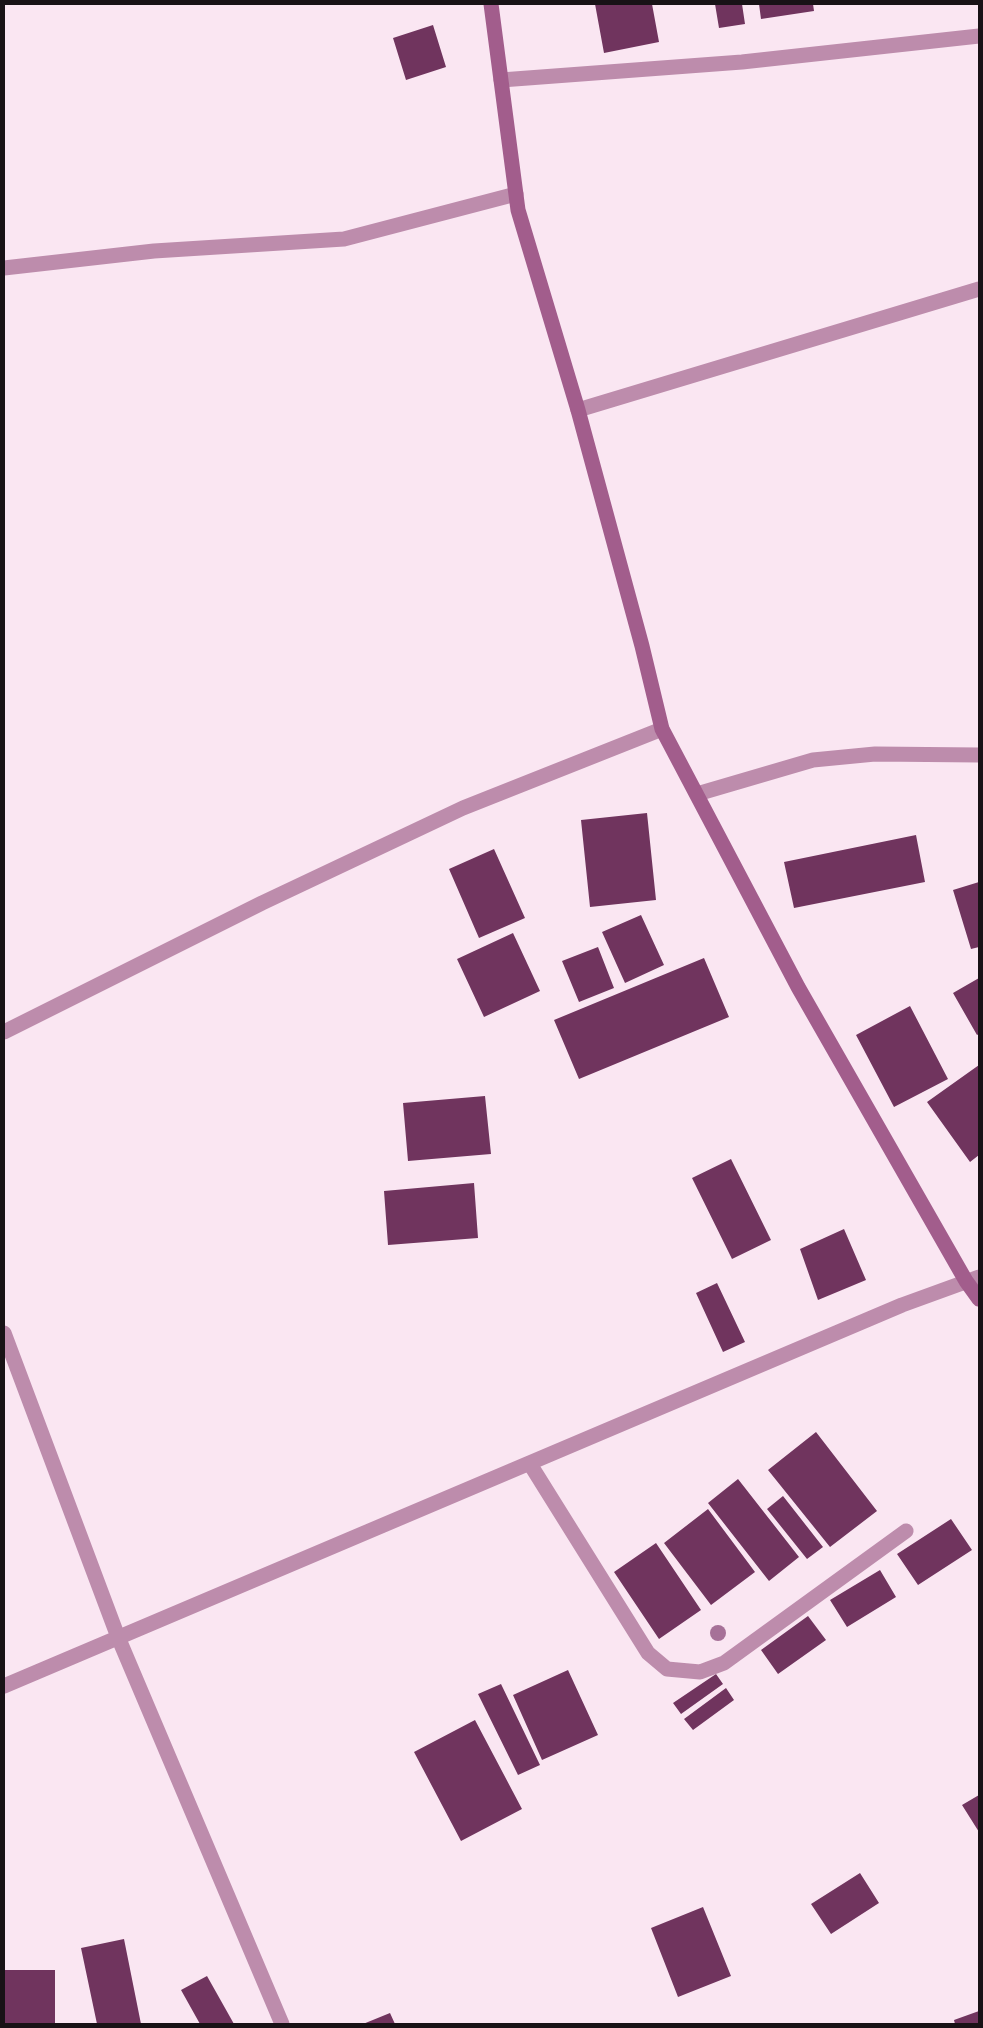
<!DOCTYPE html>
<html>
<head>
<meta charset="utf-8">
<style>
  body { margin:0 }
  #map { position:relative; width:983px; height:2028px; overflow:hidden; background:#fae6f2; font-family:Quicksand,sans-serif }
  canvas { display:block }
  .frame { position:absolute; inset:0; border:5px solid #181216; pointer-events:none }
</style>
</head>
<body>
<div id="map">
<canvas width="983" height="2028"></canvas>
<div class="frame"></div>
</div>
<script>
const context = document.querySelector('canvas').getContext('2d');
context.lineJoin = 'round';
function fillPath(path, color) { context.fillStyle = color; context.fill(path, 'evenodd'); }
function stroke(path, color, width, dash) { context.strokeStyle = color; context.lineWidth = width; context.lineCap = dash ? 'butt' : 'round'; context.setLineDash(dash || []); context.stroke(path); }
fillPath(new Path2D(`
  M595 4H652L659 42 604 53Z
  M715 4H742L745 24 719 28Z
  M759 4H813L814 11 761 19Z
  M433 25 446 67 406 80 393 38Z
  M647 813 656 900 590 907 581 820Z
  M916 835 925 882 794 908 784 862Z
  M494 849 525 918 479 938 449 869Z
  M979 882V947L971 949 953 890Z
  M641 915 664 965 625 983 602 932Z
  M513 933 540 991 484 1017 457 959Z
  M598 947 614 988 579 1002 562 961Z
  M704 958 729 1017 579 1079 554 1020Z
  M979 978V1034L977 1035 953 993Z
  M910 1006 948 1079 894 1107 856 1035Z
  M979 1065V1155L970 1162 927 1102Z
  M485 1096 491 1154 408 1161 403 1103Z
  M731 1159 771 1240 732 1259 692 1178Z
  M474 1183 478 1238 388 1245 384 1191Z
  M844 1229 866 1280 818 1300 800 1249Z
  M717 1283 745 1342 723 1352 696 1293Z
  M816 1432 877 1511 830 1547 768 1470Z
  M738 1479 799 1557 769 1581 708 1503Z
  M783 1496 823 1547 807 1559 767 1509Z
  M708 1509 755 1572 711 1605 664 1543Z
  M951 1519 972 1550 918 1585 897 1554Z
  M656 1543 701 1610 659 1639 614 1572Z
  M880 1570 896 1597 847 1627 830 1600Z
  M808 1616 826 1640 778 1674 761 1650Z
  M568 1670 598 1735 542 1760 513 1695Z
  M716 1674 723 1684 681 1714 673 1703Z
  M501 1684 540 1765 518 1775 478 1694Z
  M726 1688 734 1700 693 1730 684 1719Z
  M475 1720 522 1809 461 1841 414 1752Z
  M979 1795V1832L962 1805Z
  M860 1873 879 1903 831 1934 811 1904Z
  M703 1907 731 1976 678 1997 651 1928Z
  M124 1939 141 2024H97L81 1948Z
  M4 1970H55V2024H4Z
  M207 1976 234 2024H200L181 1990Z
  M979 2011V2024H955L954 2020Z
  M390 2013 395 2024H363Z`), '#70345e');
stroke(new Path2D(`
  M501 80 742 62 979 36
  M4 268 154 251 344 239 516 194
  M578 410 979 289
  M697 794 813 760 875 754 979 755
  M4 1032 262 903 463 808 662 729
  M4 1333 118 1637 282 2024
  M530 1464 648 1653 667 1669 700 1672 724 1663 906 1531
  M4 1686 902 1305 979 1277`), '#bd8cac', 15);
stroke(new Path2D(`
  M491 4 518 210 578 410 642 646 662 729 798 987 966 1281 979 1299`), '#a25d8c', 15);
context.fillStyle = '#a67198';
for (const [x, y] of [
  [718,1633]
]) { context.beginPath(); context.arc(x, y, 8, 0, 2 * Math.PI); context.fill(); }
</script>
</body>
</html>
